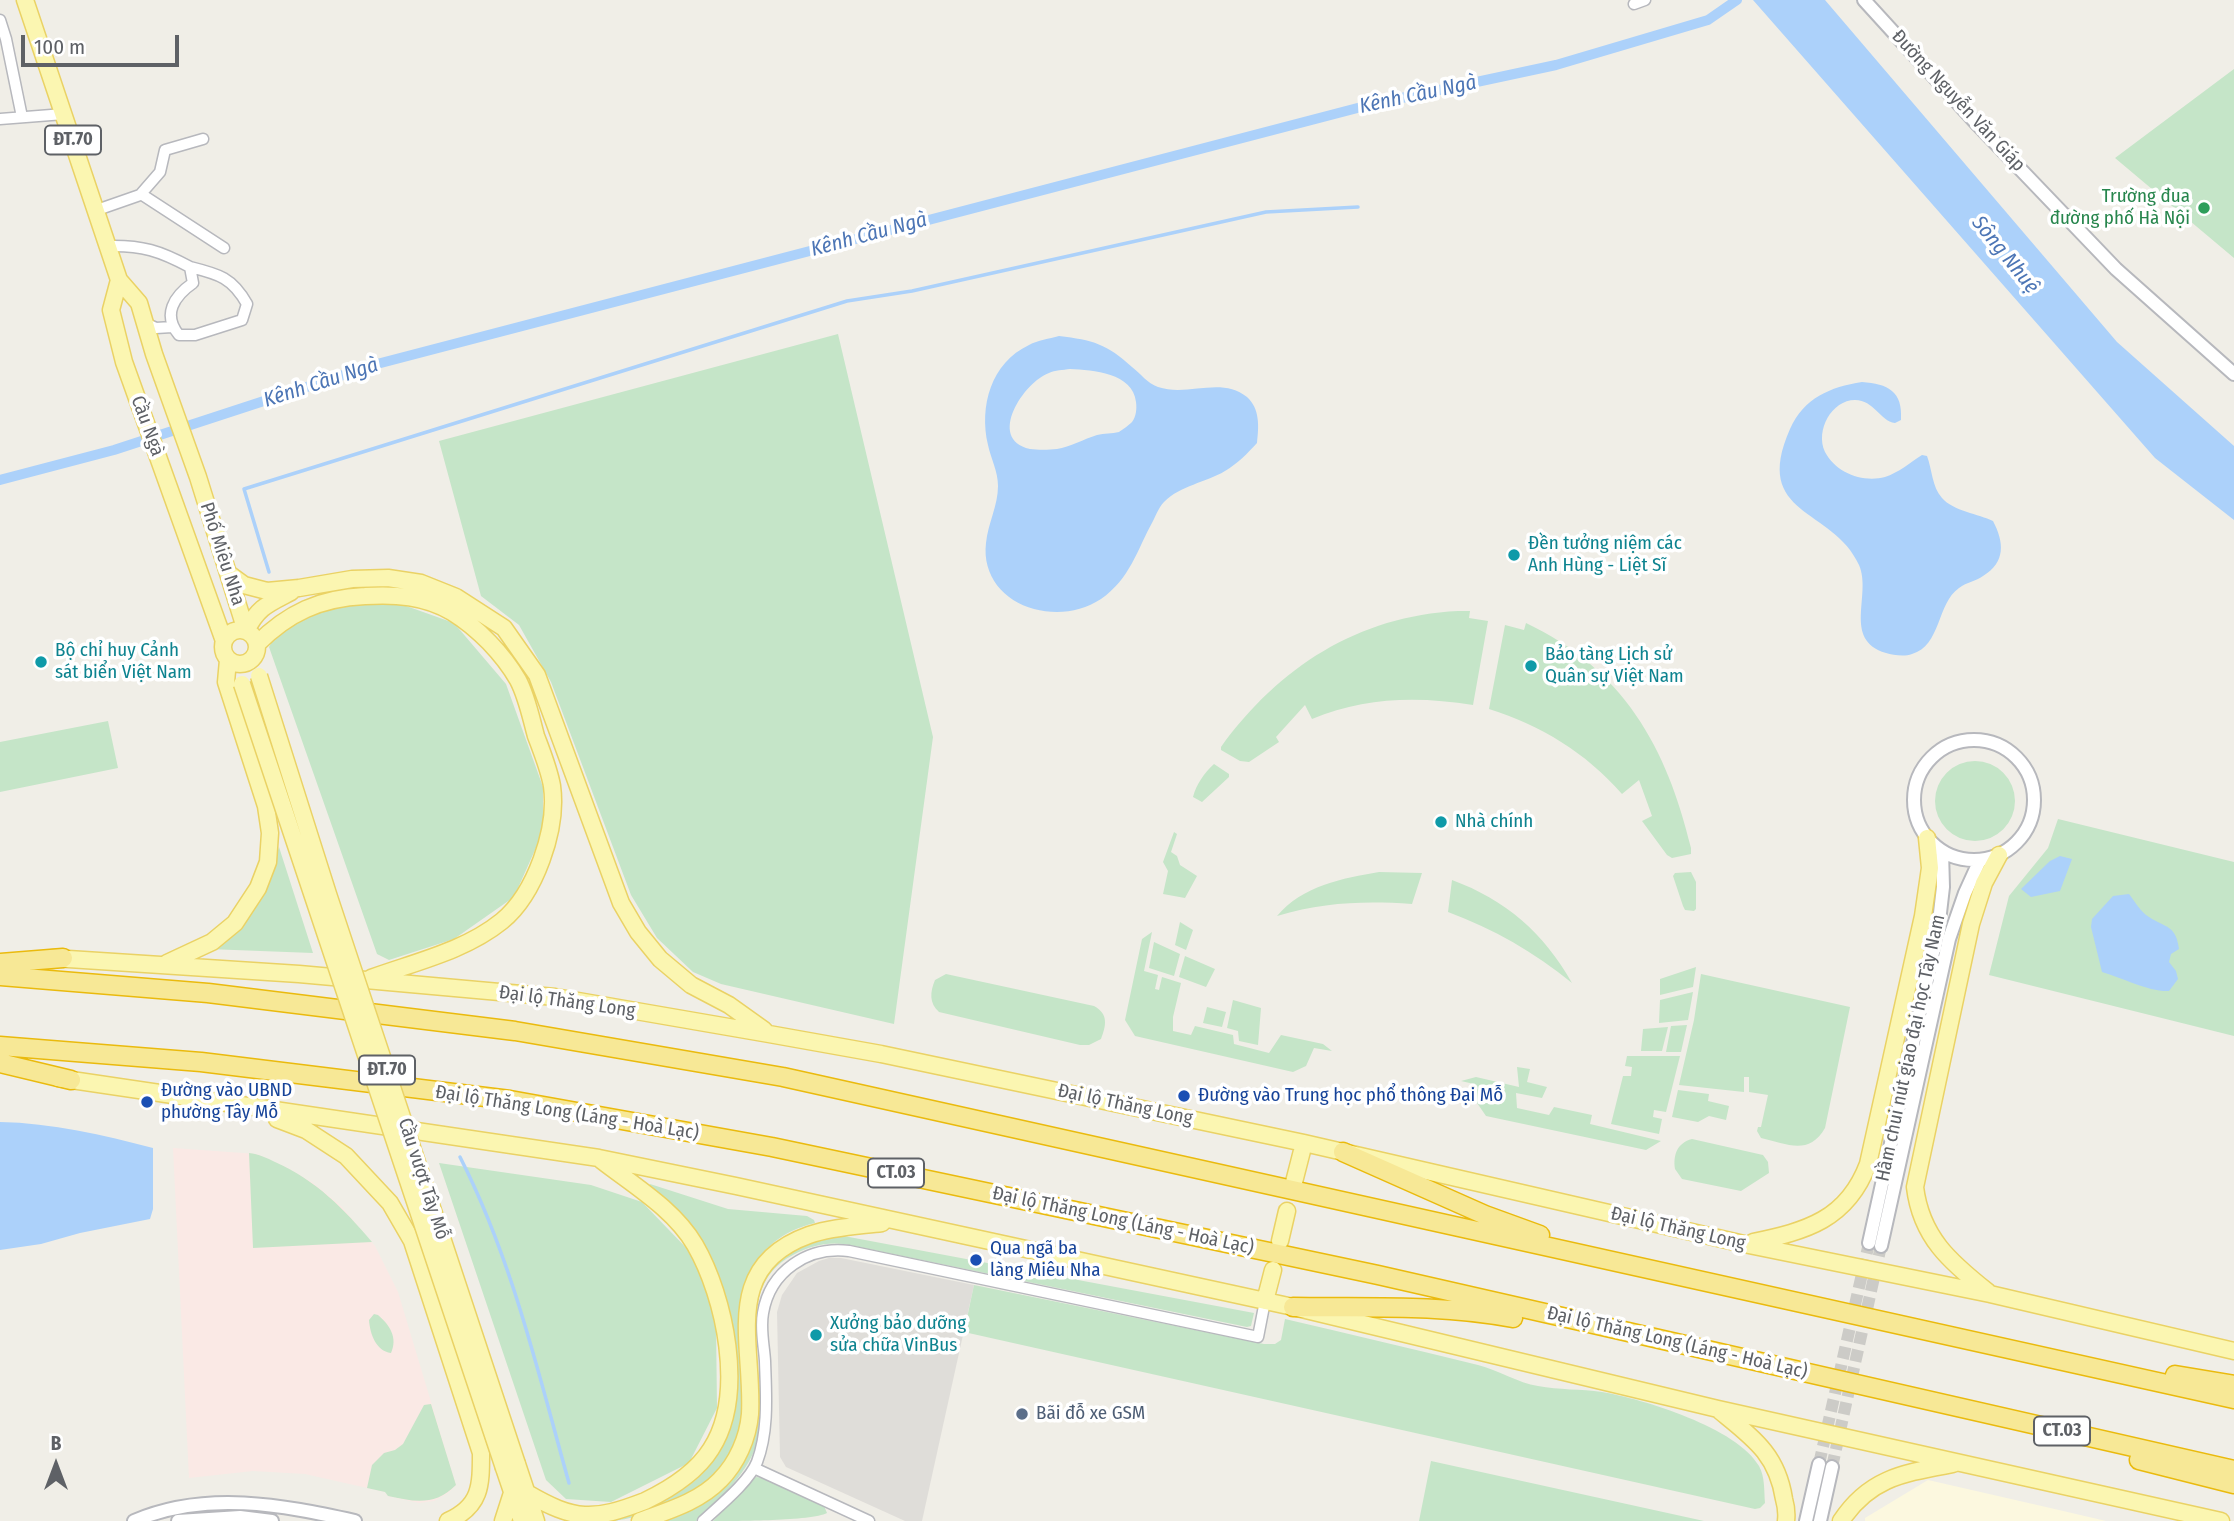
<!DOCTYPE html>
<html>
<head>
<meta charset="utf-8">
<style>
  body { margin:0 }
  #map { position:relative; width:2234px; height:1521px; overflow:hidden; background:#f0eee7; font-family:"Fira Sans Condensed",sans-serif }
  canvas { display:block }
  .north { position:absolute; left:21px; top:1430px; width:70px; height:70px; -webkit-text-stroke:5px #fff; paint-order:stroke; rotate:0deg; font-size:19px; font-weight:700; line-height:28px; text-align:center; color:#5e6166 }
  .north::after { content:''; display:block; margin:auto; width:24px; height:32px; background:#5e6166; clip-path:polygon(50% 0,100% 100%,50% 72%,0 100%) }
  .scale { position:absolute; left:21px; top:35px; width:158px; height:32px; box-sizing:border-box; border:4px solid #5e6166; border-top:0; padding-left:9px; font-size:21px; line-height:24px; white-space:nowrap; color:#5e6166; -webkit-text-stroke:5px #fff; paint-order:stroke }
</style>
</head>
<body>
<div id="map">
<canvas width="2234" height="1521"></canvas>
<div class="north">B</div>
<div class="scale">100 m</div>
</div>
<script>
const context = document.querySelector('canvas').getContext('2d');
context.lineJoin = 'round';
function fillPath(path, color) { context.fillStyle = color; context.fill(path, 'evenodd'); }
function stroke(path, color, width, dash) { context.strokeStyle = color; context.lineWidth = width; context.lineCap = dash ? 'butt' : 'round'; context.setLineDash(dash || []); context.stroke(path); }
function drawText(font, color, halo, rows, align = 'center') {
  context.font = font + ' "Fira Sans Condensed",sans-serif'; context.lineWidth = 7; context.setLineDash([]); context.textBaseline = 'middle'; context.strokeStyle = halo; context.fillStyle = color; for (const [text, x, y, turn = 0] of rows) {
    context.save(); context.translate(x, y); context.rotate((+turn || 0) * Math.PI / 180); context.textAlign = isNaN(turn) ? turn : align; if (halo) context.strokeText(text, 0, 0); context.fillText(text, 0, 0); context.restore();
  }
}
fillPath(new Path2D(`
  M1928 1480 2059 1510 2106 1521H1865V1518Z`), '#fcf8df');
fillPath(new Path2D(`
  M829 1258H841L974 1285 922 1521H905L786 1467 780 1457 777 1312 782 1295 797 1273 819 1261Z`), '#dfddd9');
fillPath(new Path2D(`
  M173 1148 257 1154 288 1168 313 1183 341 1206 375 1246 398 1292 456 1485 448 1493 434 1501 419 1503 388 1496 385 1492 305 1474 253 1471 189 1478Z`), '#fae9e5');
fillPath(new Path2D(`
  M2234 69V258L2115 158Z
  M838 334 933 737 894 1024 721 984 693 972 657 938 631 895 551 682 519 625 481 596 439 441Z
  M395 602 454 623 506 684 543 787V832L514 897 454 939 389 960 377 954 269 647 277 632 327 606Z
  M1458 611H1470L1469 618 1488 621 1473 705C1418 696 1364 697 1312 719L1305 705 1276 737 1279 742 1249 762 1240 761 1221 750V747C1279 667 1358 616 1458 611Z
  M1526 623C1623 669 1667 747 1691 848V854L1672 858 1667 855 1642 821 1652 816 1639 780 1622 794C1585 752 1542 726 1489 709L1505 625 1524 630Z
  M108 721 118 768 0 792V742Z
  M1935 801a40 40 0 1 1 80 0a40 40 0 1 1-80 0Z
  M1214 764 1229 774V777L1202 802 1193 797C1196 785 1204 773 1214 764Z
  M2058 819 2234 862V1036L1989 975 2009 896 2048 848Z
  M1174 832 1177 834 1171 852 1177 856 1180 865 1197 876 1185 898 1163 894 1168 871 1163 862Z
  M279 847 313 953 208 949 265 889Z
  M1379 872 1422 873 1412 904C1364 901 1325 902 1277 916 1302 886 1343 878 1379 872Z
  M1691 872 1696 882V909L1694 911 1685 910 1683 906 1673 876 1675 873Z
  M1452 880C1506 900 1544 933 1572 983 1534 952 1494 929 1448 912Z
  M1180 922 1193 930 1186 950 1175 945Z
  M1152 932 1144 971 1158 975 1155 989 1159 990 1162 977 1181 983 1173 1017V1031L1191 1035 1195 1026 1233 1035 1234 1044 1269 1053 1281 1035 1323 1044 1332 1051 1314 1048 1306 1066 1293 1072 1135 1036 1125 1020 1142 939Z
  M1154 942 1180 954 1174 976 1149 968Z
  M1185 956 1215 969 1206 987 1179 977Z
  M1696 967 1693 987 1660 995V979Z
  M946 974 1094 1006C1109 1014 1106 1026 1101 1039L1089 1045H1080L939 1012C929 1003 930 992 935 980Z
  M1701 974 1850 1007 1825 1128C1809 1156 1787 1144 1761 1138L1757 1131 1758 1127H1761L1768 1095 1749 1092V1077H1744V1092L1679 1085 1694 1020Z
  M1693 992 1688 1020 1659 1023 1660 1000Z
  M1233 1000 1261 1008 1258 1045 1239 1041 1238 1031 1227 1028Z
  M1207 1007 1226 1012 1222 1027 1203 1023Z
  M1687 1025 1681 1052H1666L1671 1026Z
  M1668 1027 1662 1051H1641L1643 1029Z
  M1627 1056H1680L1666 1112 1654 1110 1653 1117 1662 1119 1659 1134 1611 1124 1623 1076H1631L1632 1067 1625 1066Z
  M1517 1067 1530 1069 1527 1082 1547 1087 1542 1098 1516 1093 1517 1108 1549 1115 1554 1107 1592 1115 1590 1124 1661 1141 1646 1150 1486 1116 1475 1100 1474 1084 1461 1081 1476 1077 1519 1087Z
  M1678 1090 1709 1094 1708 1101 1729 1106 1726 1120 1709 1116 1698 1122 1672 1117Z
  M1692 1139 1763 1155 1768 1162 1769 1173 1741 1191 1682 1179 1675 1169C1673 1155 1677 1143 1692 1139Z
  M249 1153C259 1154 267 1158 275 1162 316 1180 344 1209 372 1242L253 1248Z
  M439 1163 591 1185 642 1202 695 1257 716 1324 717 1408 689 1463 611 1502 566 1499 546 1480Z
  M650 1184 728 1209 807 1216 814 1220 815 1223C748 1239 735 1296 739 1356 740 1377 745 1399 742 1420 740 1437 727 1466 715 1477 703 1488 684 1497 669 1503 649 1511 630 1521 609 1521 704 1496 747 1448 735 1348 731 1319 726 1291 714 1265 699 1234 671 1211 649 1186Z
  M833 1234 1254 1313 1251 1326 1247 1327 844 1244C825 1242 810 1246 793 1255 727 1289 771 1380 759 1436 750 1473 722 1496 696 1521H663C703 1506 735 1486 751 1444L750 1327 759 1281 793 1246Z
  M974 1285 1264 1344H1275L1281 1340 1285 1319C1349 1334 1414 1349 1478 1365 1498 1370 1518 1383 1538 1386 1559 1390 1581 1389 1602 1392 1643 1399 1738 1428 1759 1466 1765 1477 1764 1490 1765 1503L1760 1508 1755 1509 964 1332Z
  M374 1314 378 1315C390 1325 398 1338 391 1353 376 1351 370 1334 369 1320Z
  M431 1404 456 1485C435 1506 415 1502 388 1496L385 1492 367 1488 372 1465 384 1453 395 1450 403 1444 424 1405Z
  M1431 1461 1704 1521H1419Z
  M756 1477 764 1478 824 1506 827 1513C811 1521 736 1521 713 1521Z`), '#c5e5c8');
fillPath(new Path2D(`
  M1753 0H1825L2117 342 2234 446V520L2155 458Z
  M1059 336C1093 340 1107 344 1132 367 1141 374 1147 383 1158 387 1188 397 1221 376 1247 397 1260 409 1259 426 1257 443 1248 453 1237 464 1225 471 1205 483 1181 485 1164 502 1159 507 1156 515 1153 521 1137 550 1130 579 1101 599 1081 612 1057 615 1034 609 1004 601 982 576 986 543 988 523 998 506 998 486 998 471 991 459 988 445 979 406 991 363 1029 345 1038 340 1049 339 1059 336ZM1070 369C1093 370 1133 373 1136 402 1137 409 1136 417 1132 422 1129 425 1122 430 1119 432 1112 434 1104 433 1097 435 1084 439 1070 447 1057 449 1049 450 1037 450 1030 449 986 439 1024 382 1049 373 1055 370 1063 370 1070 369Z
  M1862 382C1888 384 1903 391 1901 420L1895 423C1880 421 1874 400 1855 400 1832 400 1815 430 1825 452 1836 473 1863 483 1885 477 1898 473 1911 462 1922 455L1927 456C1932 469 1932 487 1942 498 1953 511 1979 514 1993 521 2004 542 2006 562 1983 576 1976 581 1967 582 1959 588 1937 603 1941 646 1912 654 1904 657 1893 655 1886 653 1842 640 1872 595 1859 565 1833 507 1751 517 1790 429 1804 398 1830 387 1862 382Z
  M2060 856 2072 859 2060 891 2031 897 2021 889 2050 861Z
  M2129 894C2135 902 2141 912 2149 917 2166 928 2176 925 2179 949L2171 954 2169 962 2176 971 2178 979 2169 991C2149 992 2123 978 2102 972L2091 927 2092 919 2113 896Z
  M0 1122C52 1123 103 1135 153 1148V1209L150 1219 80 1233 41 1244 0 1250Z`), '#acd1fa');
stroke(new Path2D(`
  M269 572 244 489 847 301 912 291 1266 212 1358 207
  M460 1157C512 1259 538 1372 569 1483`), '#acd1fa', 3.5);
stroke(new Path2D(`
  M0 480 114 450 377 364 1369 105 1556 65 1708 20 1737 0`), '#acd1fa', 10);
stroke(new Path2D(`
  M1819 1464 1869 1243
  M1832 1467 1881 1246`), '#cccbc7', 12, [12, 6]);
const minor = new Path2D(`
  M1634 4 1645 0
  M0 20 6 39 22 117
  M0 119 64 114
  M141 194 224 248
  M97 210 140 195 160 172 165 150 203 139
  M108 246C142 245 160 251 190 267L193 283C174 296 162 315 179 335H195L242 320 247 304C232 277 218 274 190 267
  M145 323 156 328 172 327
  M754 1468 869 1521
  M703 1521C719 1506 749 1482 757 1462 769 1430 766 1394 765 1361 764 1345 760 1329 763 1313 770 1271 808 1246 849 1251L1258 1337 1265 1301`);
const tertiary = new Path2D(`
  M1864 0 1978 125 2116 269 2234 374
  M1914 800a60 60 0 1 1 120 0a60 60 0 1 1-120 0Z
  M1869 1243 1938 930 1943 887 1942 851
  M1881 1246 1949 939 1965 893 1980 860
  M134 1521C206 1490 282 1505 355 1521
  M178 1521 240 1517 272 1521
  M1806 1521 1819 1464
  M1820 1521 1832 1467`);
const primary = new Path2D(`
  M25 0 119 280 139 303 154 354 198 477 246 631
  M119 280 111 310 124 362 224 641
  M229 574 244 585 267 591 299 588 352 579 388 578 421 583 456 597 504 628 537 675 621 903 638 932 660 959 691 985 729 1005 764 1030
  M223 647a17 17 0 1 1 34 0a17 17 0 1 1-34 0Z
  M246 631C258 607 268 604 291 592
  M257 644C288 613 320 598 365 596 395 594 425 596 452 612 478 628 503 654 518 680 527 697 531 718 536 736 542 752 549 769 552 786 558 829 535 894 502 921 465 951 415 962 371 978
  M53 958 299 974 555 997 769 1034 881 1054 1304 1143 1744 1244 1990 1294 2234 1351
  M167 963 212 942 235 923 258 888 268 862 270 833 266 806 226 682 228 660
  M58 1078 599 1158 736 1186 1293 1307 1718 1409 2221 1521
  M277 1119 306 1130 346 1156 390 1203 412 1241 481 1453C481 1486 481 1506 448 1521
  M1293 1186 1304 1143
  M1280 1241 1287 1211
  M1753 1242C1806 1231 1847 1220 1868 1164L1923 916 1930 868 1927 838
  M1988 1292C1950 1262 1921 1237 1915 1187L1971 924 1984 883 1999 855
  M1265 1301 1273 1270
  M1720 1411C1753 1438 1777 1454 1784 1499 1786 1506 1787 1513 1786 1521
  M517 1464 536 1521
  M504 1468 522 1521
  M527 1493C575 1521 593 1521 645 1501 670 1489 696 1473 711 1449 746 1395 725 1297 695 1245 674 1209 633 1185 601 1160
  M503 1521 512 1493
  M640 1521C667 1511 699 1502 720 1480 737 1463 748 1438 750 1414 754 1344 720 1267 809 1235 832 1227 858 1226 882 1223
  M1841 1521C1870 1477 1905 1473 1953 1464`);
const motorway = new Path2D(`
  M0 963 63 958
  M0 976 208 993 515 1031 783 1077 2234 1399
  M0 1046 201 1062 510 1100 772 1147 1378 1275 2234 1470
  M0 1063 71 1080
  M1343 1152 1485 1215 1540 1235
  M1293 1307C1366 1308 1441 1304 1513 1318
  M2175 1375 2234 1385
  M2139 1460 2234 1484`);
stroke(minor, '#b7b8bd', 13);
stroke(tertiary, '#b7b8bd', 16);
stroke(primary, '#ead265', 19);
stroke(motorway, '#eaba0d', 21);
stroke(minor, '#fff', 10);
stroke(tertiary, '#fff', 12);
stroke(primary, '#fbf6b1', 16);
stroke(motorway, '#f7e896', 18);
const primaryBridge = new Path2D(`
  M259 676 328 894 517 1464
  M242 684 504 1468`);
stroke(primaryBridge, '#ead265', 19, []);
stroke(primaryBridge, '#fbf6b1', 16);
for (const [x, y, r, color] of [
  [2204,208,7,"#2e9e5b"],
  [1514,555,7,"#0f9aa8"],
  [41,662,7,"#0f9aa8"],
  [1531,666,7,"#0f9aa8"],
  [1441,822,7,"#0f9aa8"],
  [1184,1096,7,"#1a4fb4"],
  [147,1102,7,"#1a4fb4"],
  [976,1260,7,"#1a4fb4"],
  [816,1335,7,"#0f9aa8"],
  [1022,1414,7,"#5c6f8a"]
]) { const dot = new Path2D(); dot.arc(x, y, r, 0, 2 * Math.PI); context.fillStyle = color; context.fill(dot); stroke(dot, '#fff', 2.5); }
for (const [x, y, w] of [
  [73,140,56],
  [387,1070,56],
  [896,1173,56],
  [2062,1431,56]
]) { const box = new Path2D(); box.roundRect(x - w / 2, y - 14.5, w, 29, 5); context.fillStyle = '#fff'; context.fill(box); stroke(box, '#5e6166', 2); }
drawText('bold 18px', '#5e6166', null, [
  ["ĐT.70",73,140],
  ["ĐT.70",387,1070],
  ["CT.03",896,1173],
  ["CT.03",2062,1431]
]);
drawText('19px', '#5e6166', '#fff', [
  ["Đường Nguyễn Văn Giáp",1958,101,47],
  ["Cầu Ngà",147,426,70],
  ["Phố Miêu Nha",222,554,72],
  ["Đại lộ Thăng Long",567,1002,8],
  ["Hầm chui nút giao đại học Tây Nam",1911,1048,-78],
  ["Đại lộ Thăng Long",1125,1105,12],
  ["Đại lộ Thăng Long (Láng - Hoà Lạc)",567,1113,9],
  ["Cầu vượt Tây Mỗ",423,1179,72],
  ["Đại lộ Thăng Long (Láng - Hoà Lạc)",1123,1221,12],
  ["Đại lộ Thăng Long",1678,1229,13],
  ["Đại lộ Thăng Long (Láng - Hoà Lạc)",1677,1343,13]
]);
drawText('19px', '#27864d', '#fff', [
  ["Trường đua",2190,197],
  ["đường phố Hà Nội",2190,219]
], 'right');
drawText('19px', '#0d838f', '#fff', [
  ["Đền tưởng niệm các",1528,544],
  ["Anh Hùng - Liệt Sĩ",1528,566],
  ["Bộ chỉ huy Cảnh",55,651],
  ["sát biển Việt Nam",55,673],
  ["Bảo tàng Lịch sử",1545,655],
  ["Quân sự Việt Nam",1545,677],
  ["Nhà chính",1455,822],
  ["Xưởng bảo dưỡng",830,1324],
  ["sửa chữa VinBus",830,1346]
], 'left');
drawText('19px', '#164399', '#fff', [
  ["Đường vào UBND",161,1091],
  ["phường Tây Mỗ",161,1113],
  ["Đường vào Trung học phổ thông Đại Mỗ",1198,1096],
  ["Qua ngã ba",990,1249],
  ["làng Miêu Nha",990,1271]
], 'left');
drawText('19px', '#4e5e75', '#fff', [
  ["Bãi đỗ xe GSM",1036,1414]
], 'left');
drawText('italic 21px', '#4c75b5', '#fff', [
  ["Kênh Cầu Ngà",1418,95,-12],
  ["Kênh Cầu Ngà",869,235,-15],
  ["Sông Nhuệ",2005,255,51],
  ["Kênh Cầu Ngà",321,383,-18]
]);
</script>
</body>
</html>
